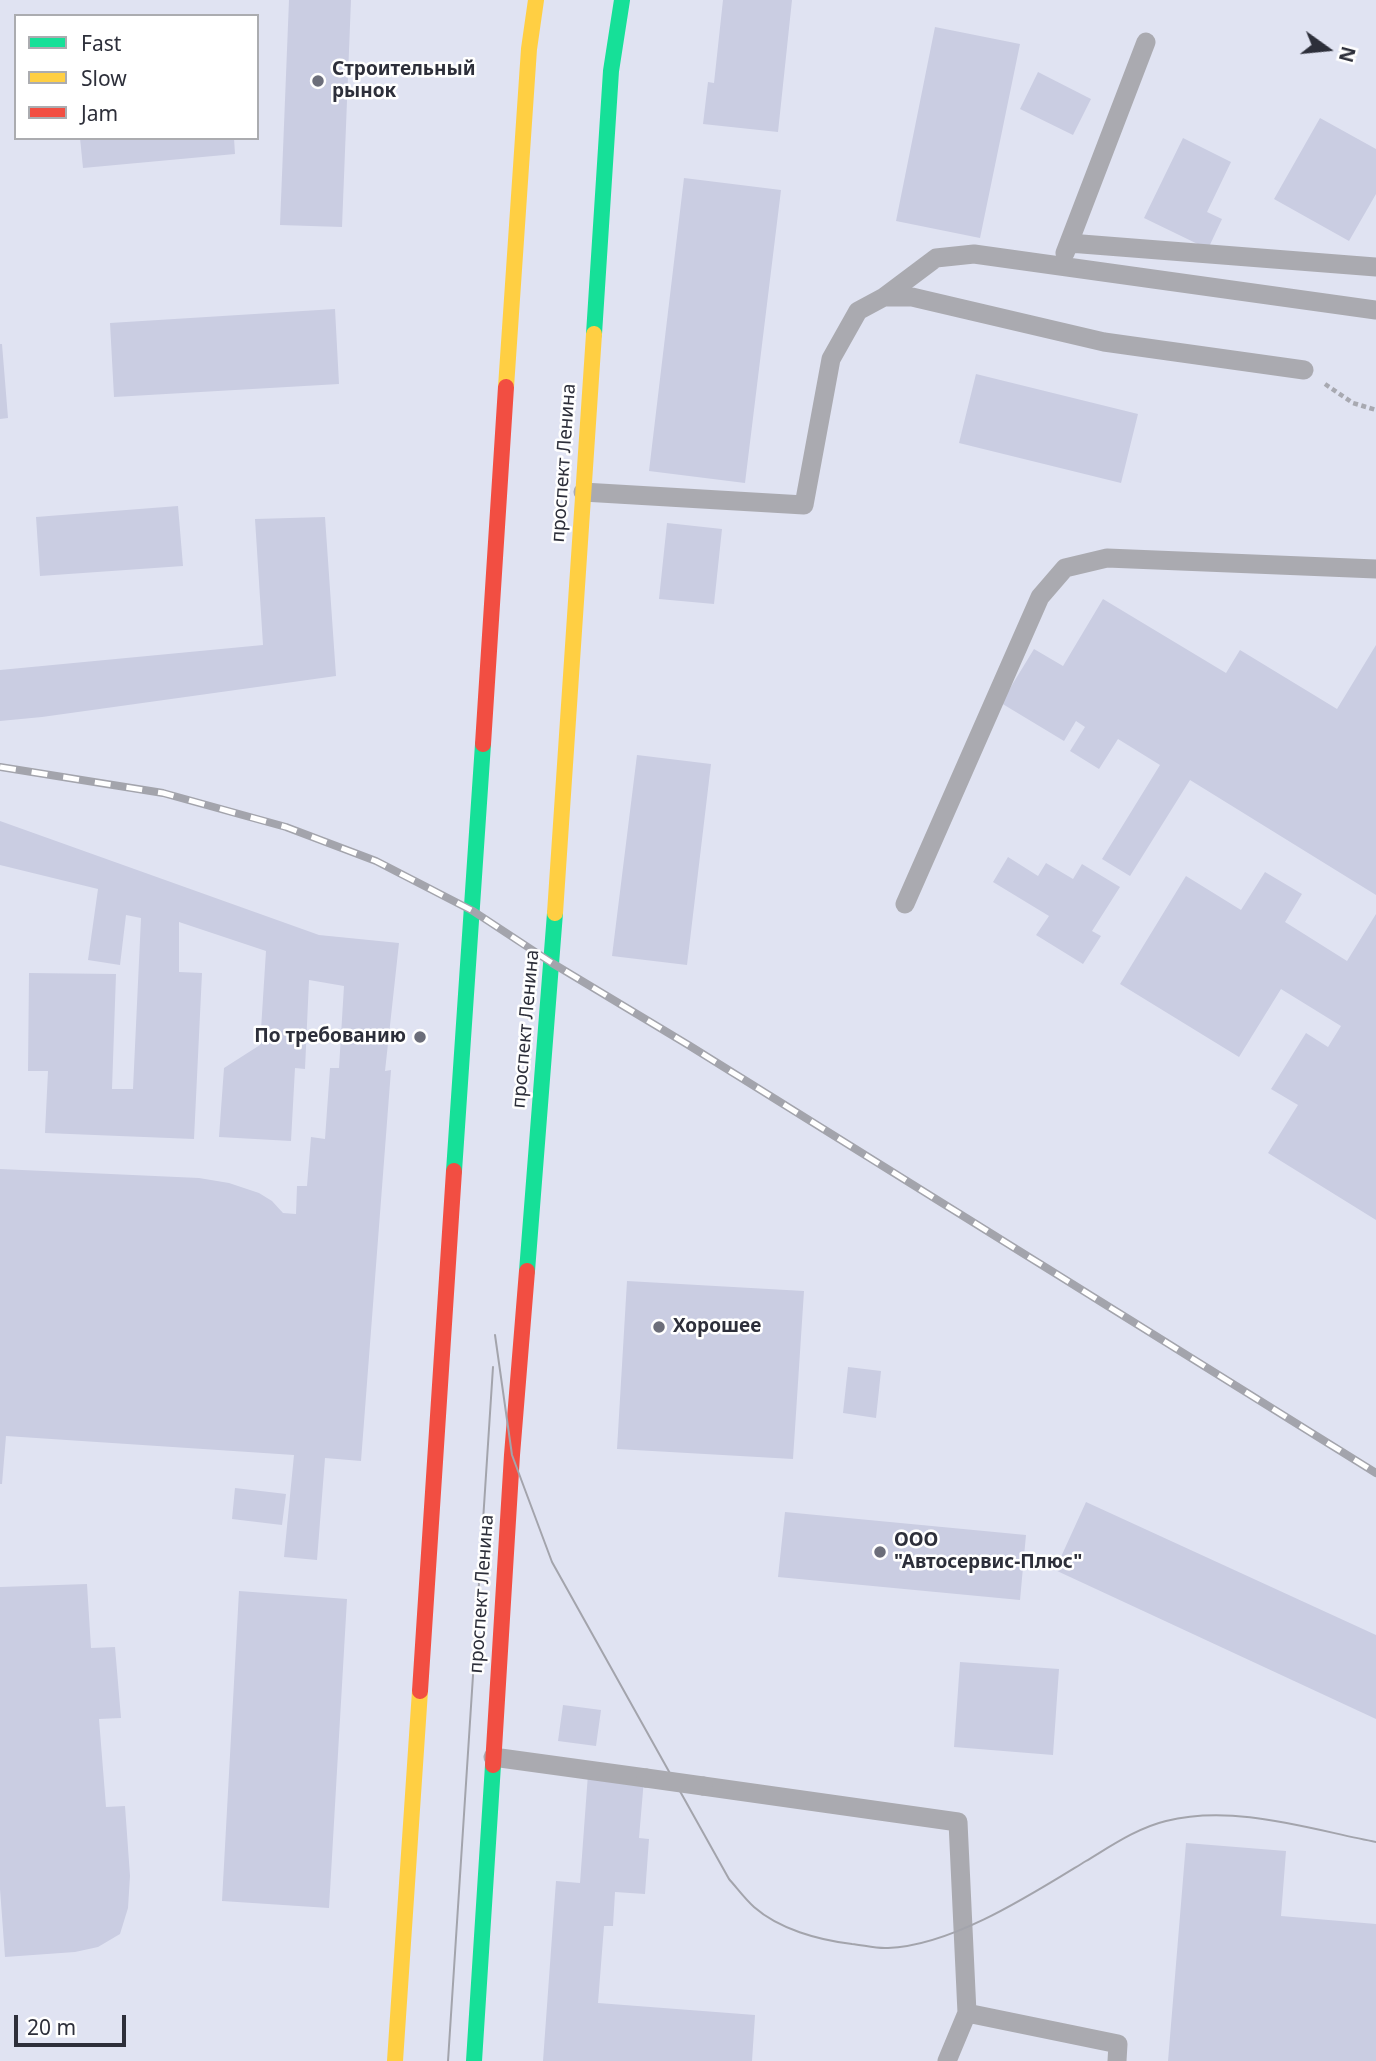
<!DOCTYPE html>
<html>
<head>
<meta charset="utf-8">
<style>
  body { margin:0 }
  #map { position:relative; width:1376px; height:2061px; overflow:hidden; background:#e0e3f2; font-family:"Noto Sans",sans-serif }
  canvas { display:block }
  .legend { position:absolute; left:14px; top:14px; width:245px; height:126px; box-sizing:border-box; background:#fff; border:2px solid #abacb0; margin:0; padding:9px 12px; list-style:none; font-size:21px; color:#2d2f3a }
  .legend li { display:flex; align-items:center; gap:14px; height:35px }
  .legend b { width:35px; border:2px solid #abacb0 }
  .north { position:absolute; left:1292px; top:14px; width:70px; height:70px; -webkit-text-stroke:5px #fff; paint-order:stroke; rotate:105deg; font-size:19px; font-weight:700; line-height:28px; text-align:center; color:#2d2f3a }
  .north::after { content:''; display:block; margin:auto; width:24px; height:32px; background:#2d2f3a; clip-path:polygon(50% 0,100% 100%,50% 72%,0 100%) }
  .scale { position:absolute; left:14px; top:2015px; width:112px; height:32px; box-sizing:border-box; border:4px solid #2d2f3a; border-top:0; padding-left:9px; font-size:21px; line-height:24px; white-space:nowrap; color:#2d2f3a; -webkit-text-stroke:5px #fff; paint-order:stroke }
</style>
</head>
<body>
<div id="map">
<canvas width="1376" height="2061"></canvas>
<ul class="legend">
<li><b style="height:9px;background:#16e098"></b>Fast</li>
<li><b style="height:9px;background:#ffcf43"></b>Slow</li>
<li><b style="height:9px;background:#f24e42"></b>Jam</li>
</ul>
<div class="north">N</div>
<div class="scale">20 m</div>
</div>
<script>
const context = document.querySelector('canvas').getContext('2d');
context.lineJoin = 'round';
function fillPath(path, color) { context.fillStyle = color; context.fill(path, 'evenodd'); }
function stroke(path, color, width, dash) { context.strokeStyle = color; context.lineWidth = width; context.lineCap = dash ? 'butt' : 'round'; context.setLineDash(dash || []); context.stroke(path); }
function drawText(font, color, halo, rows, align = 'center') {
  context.font = font + ' "Noto Sans",sans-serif'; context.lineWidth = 5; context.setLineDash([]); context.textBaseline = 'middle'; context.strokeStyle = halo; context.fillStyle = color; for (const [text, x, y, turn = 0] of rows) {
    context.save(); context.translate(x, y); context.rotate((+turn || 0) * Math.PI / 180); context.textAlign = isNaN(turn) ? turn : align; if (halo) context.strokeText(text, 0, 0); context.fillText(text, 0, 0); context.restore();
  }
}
fillPath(new Path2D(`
  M289 0H351L342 227 280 225Z
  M723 0H792L778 132 703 124 708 82 714 83Z
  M935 27 1020 44 980 238 896 221Z
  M1038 72 1091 99 1073 135 1020 109Z
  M1320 118 1376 149V194L1349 241 1274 199Z
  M80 138H234L235 154 83 168Z
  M1183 138 1231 162 1207 212 1222 219 1208 249 1144 218Z
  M684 178 781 190 745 483 649 471Z
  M335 309 339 384 114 397 110 323Z
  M0 344H2L8 418 0 419Z
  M976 374 1138 414 1121 483 959 443Z
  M178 506 183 566 40 576 36 517Z
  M325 517 336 676 42 717 0 721V670L263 645 255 519Z
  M667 523 722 529 714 604 659 599Z
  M1103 599 1226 673 1240 650 1337 709 1376 645V895L1190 780 1130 876 1102 859 1160 765 1118 739 1099 769 1070 751 1085 727 1076 721 1064 741 1001 703 1034 649 1063 666Z
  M637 755 711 764 687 965 612 956Z
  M0 821 319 935 399 943 385 1071 391 1070 361 1461 325 1458 317 1560 284 1557 294 1455 6 1436 2 1484H0V1169L199 1178 229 1183 259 1193 272 1201 283 1213 296 1214 297 1186H307L311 1137 325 1139 330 1068H339L344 986 309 980 305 1069 295 1068 291 1141 219 1137 224 1068 260 1045 266 951 179 922V972L202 973 194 1139 45 1133 48 1071H28L29 973 116 974 112 1089H133L141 918 126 915 120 965 88 960 98 889 0 865Z
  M1008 857 1038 876 1046 863 1073 879 1082 864 1120 887 1092 931 1101 936 1083 964 1036 935 1049 916 993 882Z
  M1265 872 1302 894 1285 922 1347 961 1376 914V1220L1268 1153 1298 1105 1271 1089 1306 1033 1328 1047 1341 1026 1281 989 1239 1057 1120 984 1186 876 1241 910Z
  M627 1281 804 1291 793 1459 617 1449Z
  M848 1367 881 1371 876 1418 843 1413Z
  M235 1488 286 1494 282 1525 232 1519Z
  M1086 1502 1376 1635V1719L1055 1570Z
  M785 1512 1026 1535 1020 1600 778 1577Z
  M87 1584 91 1648 115 1647 121 1718 99 1719 106 1807 125 1806 130 1876 128 1908 120 1934 98 1947 75 1952 5 1957 0 1889V1587Z
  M239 1591 347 1599 329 1908 222 1901Z
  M960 1662 1059 1669 1053 1755 954 1747Z
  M563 1705 601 1710 596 1746 558 1741Z
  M588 1774 644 1779 639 1838 649 1839 645 1894 615 1892 613 1926H604L598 2003 755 2015 752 2061H543L556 1881 580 1883Z
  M1186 1843 1286 1851 1281 1916 1376 1924V2061H1168Z`), '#cacde2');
stroke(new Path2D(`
  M1325 384 1353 403 1376 410`), '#a8a9b1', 4.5, [5, 3.5]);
stroke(new Path2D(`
  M1069 243 1376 267
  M1065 253 1146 42
  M884 297 936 258 974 254 1376 310
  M583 492 804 505 831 359 858 311 884 297H912L1104 342 1304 370
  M905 904 1040 597 1065 568 1107 558 1376 569
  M493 1757 646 1778
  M703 1786 958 1822 967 2013 1118 2044 1117 2061
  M947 2061 967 2013`), '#aaaab0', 19);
stroke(new Path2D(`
  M594 334 611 71 622 0
  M454 1171 483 744
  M527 1271 555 913
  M474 2061 493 1765`), '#16e098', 16);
stroke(new Path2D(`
  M506 387 529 49 536 0
  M555 913 594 334
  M395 2061 420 1691`), '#ffcf43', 16);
stroke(new Path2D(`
  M483 744 506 387
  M420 1691 454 1171
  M493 1765 512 1455 527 1271`), '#f24e42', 16);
stroke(new Path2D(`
  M495 1335 512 1455 552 1562 729 1879C737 1888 745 1899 754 1907 779 1929 818 1940 852 1944 863 1945 877 1949 888 1948 952 1946 1032 1894 1086 1861 1111 1846 1137 1828 1166 1821 1234 1804 1309 1829 1376 1842
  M448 2061 493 1367`), '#a3a4ac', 2);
const rail = new Path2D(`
  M0 767 163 793 286 827 376 861 473 911 552 963 690 1046 1376 1473`);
stroke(rail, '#a3a4ac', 8);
stroke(rail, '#fff', 5, [16]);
stroke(new Path2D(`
  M646 1778 703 1786`), '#aaaab0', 19);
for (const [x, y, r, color] of [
  [318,81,7,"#6c6e7a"],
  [420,1037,7,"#6c6e7a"],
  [659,1327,7,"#6c6e7a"],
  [880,1552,7,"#6c6e7a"]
]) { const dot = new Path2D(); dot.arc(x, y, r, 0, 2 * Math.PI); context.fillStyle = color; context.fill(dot); stroke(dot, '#fff', 2.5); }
drawText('bold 19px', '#2d2f3a', '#fff', [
  ["Строительный",332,70],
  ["рынок",332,92],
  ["По требованию",406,1037,"right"],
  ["Хорошее",673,1327],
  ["ООО",894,1541],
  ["\"Автосервис-Плюс\"",894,1563]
], 'left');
drawText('19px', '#2d2f3a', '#fff', [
  ["проспект Ленина",564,463,-86],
  ["проспект Ленина",526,1029,-85],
  ["проспект Ленина",482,1594,-86]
]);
</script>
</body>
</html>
